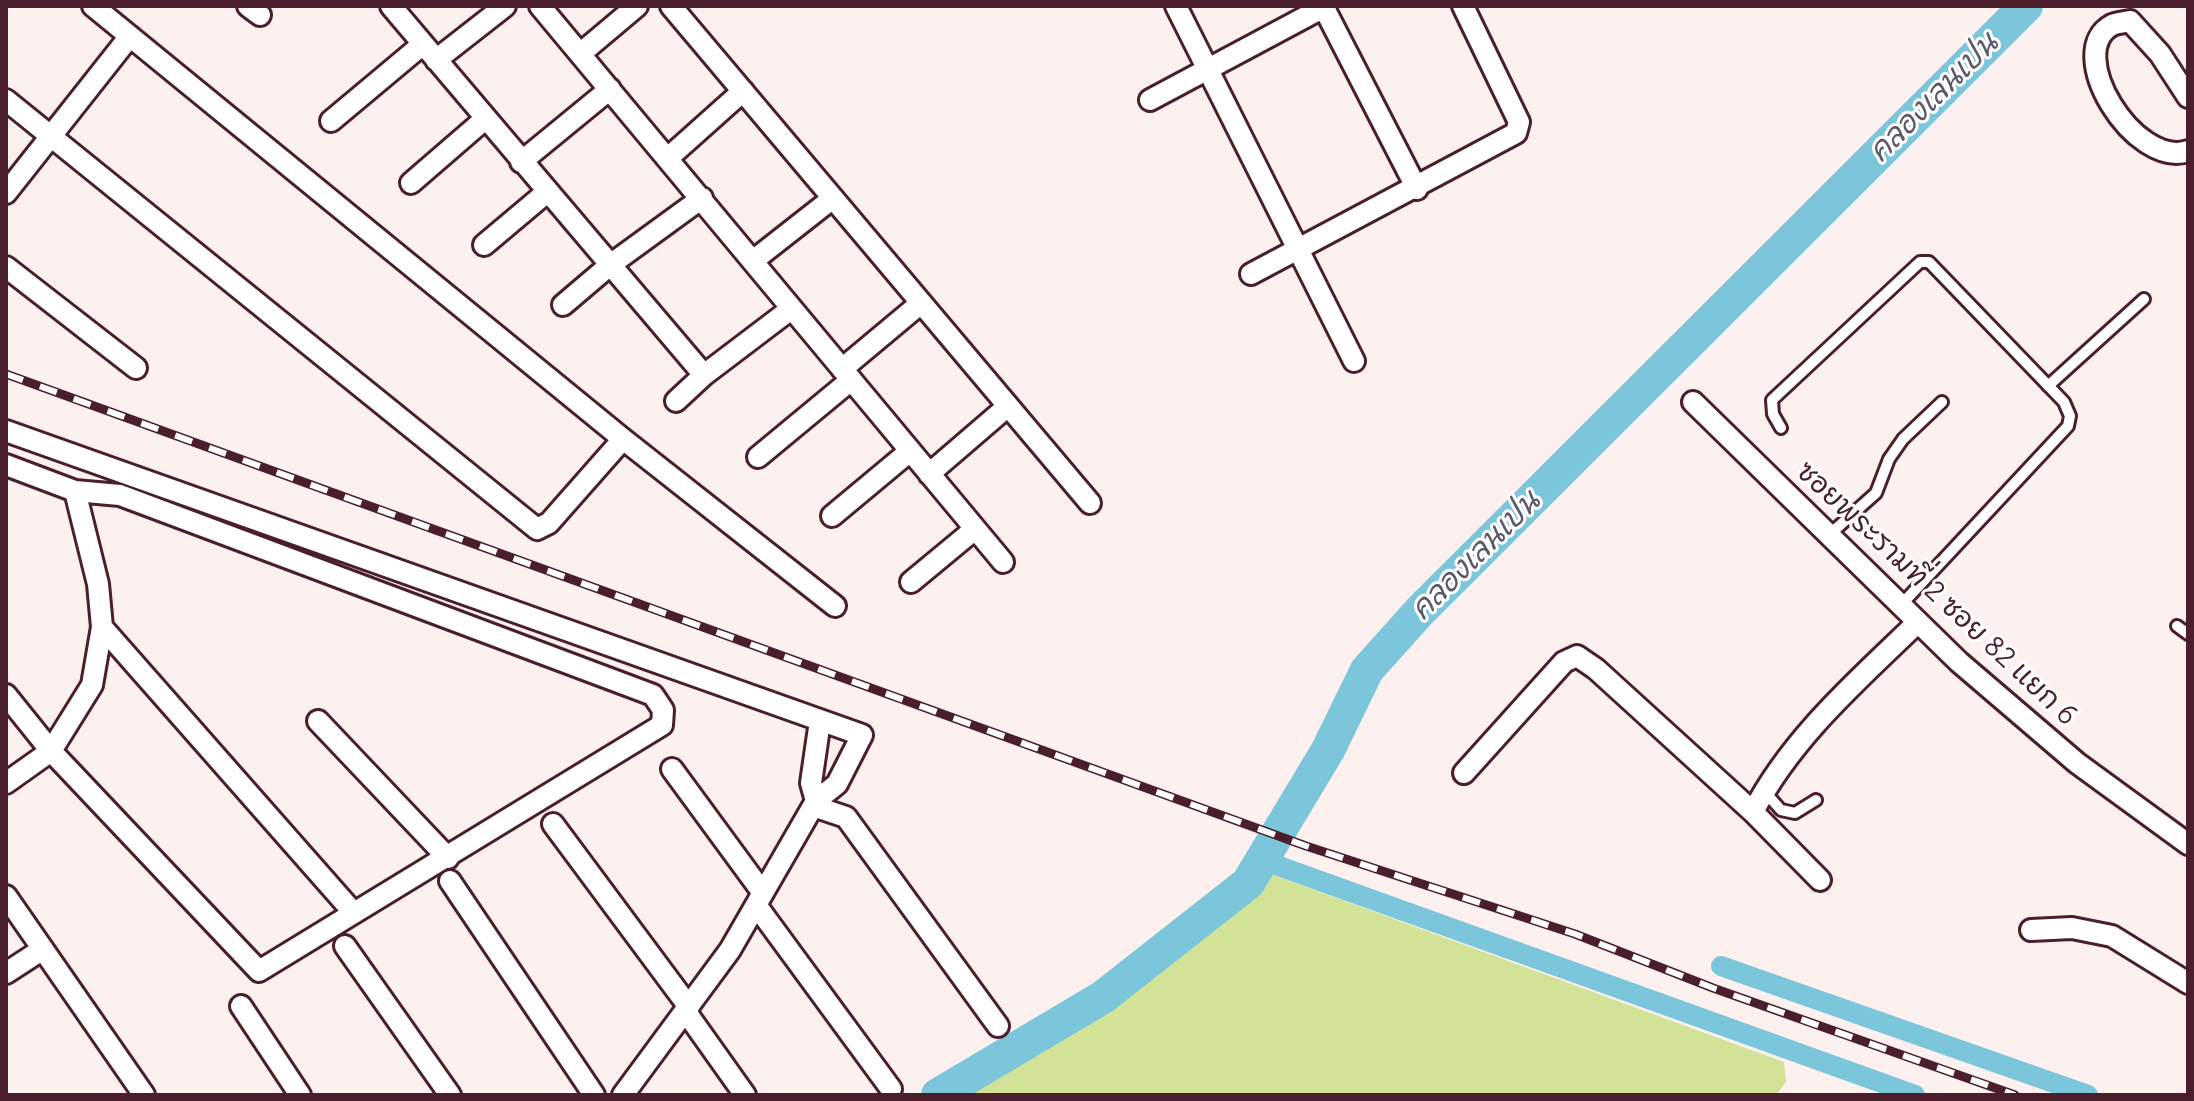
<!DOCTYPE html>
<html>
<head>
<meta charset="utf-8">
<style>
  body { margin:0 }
  #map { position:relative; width:2194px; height:1101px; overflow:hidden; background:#fdf1ef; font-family:Delius,sans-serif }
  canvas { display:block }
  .frame { position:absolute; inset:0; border:8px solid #4a1f2b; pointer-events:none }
</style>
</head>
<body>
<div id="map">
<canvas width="2194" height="1101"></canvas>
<div class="frame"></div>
</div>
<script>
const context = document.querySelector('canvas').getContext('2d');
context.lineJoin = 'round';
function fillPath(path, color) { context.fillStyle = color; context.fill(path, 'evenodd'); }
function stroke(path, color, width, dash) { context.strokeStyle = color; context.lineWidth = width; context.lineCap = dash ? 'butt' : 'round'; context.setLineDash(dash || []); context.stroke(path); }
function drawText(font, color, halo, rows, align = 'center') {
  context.font = font + ' Delius,"Playpen Sans Thai",sans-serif'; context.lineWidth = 6; context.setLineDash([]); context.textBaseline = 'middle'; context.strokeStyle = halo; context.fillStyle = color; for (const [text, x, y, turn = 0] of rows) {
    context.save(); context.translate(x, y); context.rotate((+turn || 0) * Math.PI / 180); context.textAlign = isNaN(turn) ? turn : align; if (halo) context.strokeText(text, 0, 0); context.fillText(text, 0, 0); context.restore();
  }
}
fillPath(new Path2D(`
  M1271 874 1784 1062 1786 1082 1776 1095H968L1163 967Z`), '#d2e296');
stroke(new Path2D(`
  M2016 6 2019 13
  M1262 860 1915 1095
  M1721 966 2088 1095`), '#7bc6db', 20);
stroke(new Path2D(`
  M938 1095 1103 997 1248 883 1328 750 1367 670 1420 611 2026 6`), '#7bc6db', 34);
const lane = new Path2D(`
  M2048 386 2144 299
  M1781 428 1773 414 1772 400 1920 262H1929L2064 402 2070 416 2068 426 1901 605
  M1829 535 1876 493 1889 459 1903 439 1942 402
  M2177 626 2188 634
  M1764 791 1781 810 1795 813 1816 800`);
const street = new Path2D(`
  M93 6 623 439 835 606
  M248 6 260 15
  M391 6 704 375
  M540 6 1003 562
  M671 6 1090 503
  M1176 6 1354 361
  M1323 6 1417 189
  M580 54 637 6
  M436 60 505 6
  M2188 97 2160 54 2130 21C2125 22 2116 23 2112 25 2062 52 2135 169 2188 151
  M6 100 537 529 549 523 623 439
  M1150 100 1326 6
  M331 121 423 44
  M668 158 743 91
  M521 162 610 89
  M411 183 485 119
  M6 193 130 36
  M484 245 547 192
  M754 260 833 198
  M6 267 136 368
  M1251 274 1516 133 1519 122 1463 6
  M563 305 610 265 702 198
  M842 369 921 303
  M676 401 704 375 791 309
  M1693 402 1959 662 2077 763 2188 844
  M6 431 862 735 837 784 816 801 730 950 623 1095
  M758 457 851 380
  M6 465 75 491 120 495 653 695 663 710 662 725 259 971 51 751 6 695
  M929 474 1008 406
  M832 516 910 451
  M911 582 975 529
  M102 627 353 912
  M318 721 448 858
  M672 769 763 893
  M1464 773 1564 662 1577 656 1596 669 1753 812
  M6 783 51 751 92 685 102 627 98 584 75 491
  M816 801 811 783 820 721
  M813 806 846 817 998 1026
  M553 824 689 1007
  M1820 880 1753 812C1792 737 1858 680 1918 622
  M450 881 594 1095
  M6 896 144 1095
  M756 905 891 1089
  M2031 930 2072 928 2112 936 2188 983
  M345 946 450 1095
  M6 973 43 949
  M241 1006 300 1095
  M686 1012 745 1095`);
stroke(lane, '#4a1f2b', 16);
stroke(street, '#4a1f2b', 26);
stroke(lane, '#fff', 10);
stroke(street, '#fff', 20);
const rail = new Path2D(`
  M6 374 1306 846 1575 934 1713 988 2015 1095`);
stroke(rail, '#4a1f2b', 9);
stroke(rail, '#fff', 6, [18]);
drawText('28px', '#4a1f2b', '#fff', [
  ["ซอยพระรามที่ 2 ซอย 82 แยก 6",1936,594,43]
]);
drawText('italic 30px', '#5b5969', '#fff', [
  ["คลองเลนเปน",1934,98,-45],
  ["คลองเลนเปน",1476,556,-45]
]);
</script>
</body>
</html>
